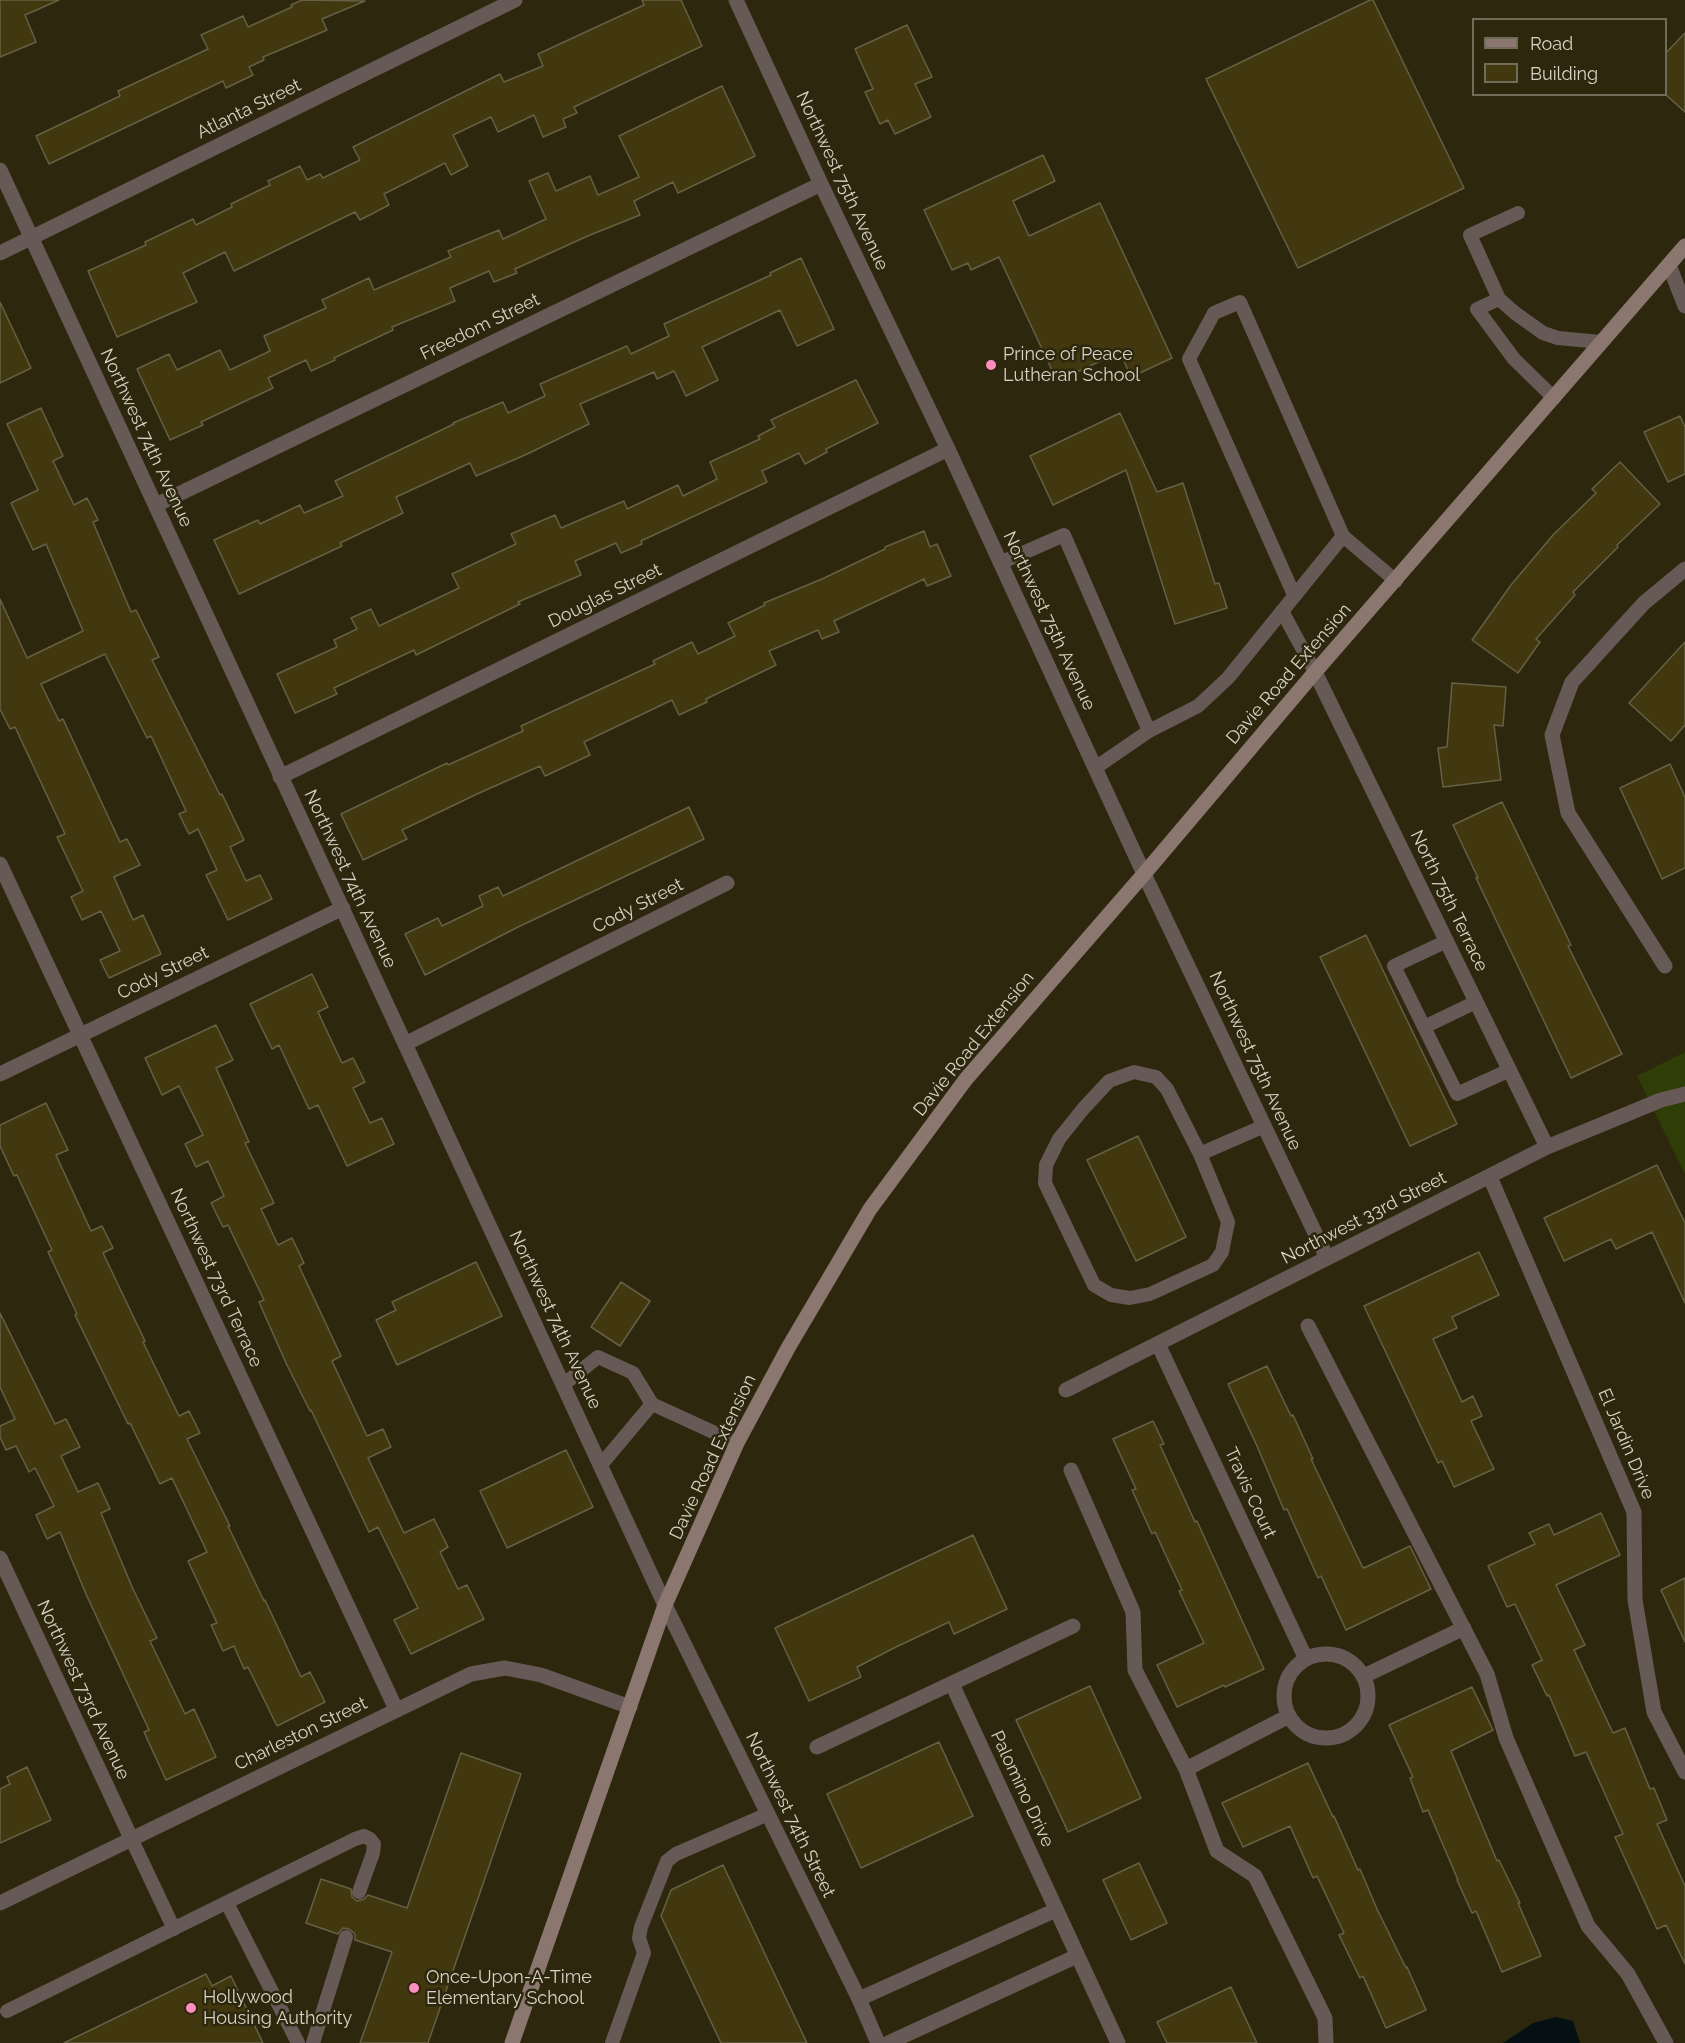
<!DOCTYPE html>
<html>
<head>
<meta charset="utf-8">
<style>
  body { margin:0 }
  #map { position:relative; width:1685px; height:2043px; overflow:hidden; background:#2d270e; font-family:Raleway,sans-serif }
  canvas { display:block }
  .legend { position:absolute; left:1472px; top:18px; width:195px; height:78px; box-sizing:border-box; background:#2d270e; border:2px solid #716c57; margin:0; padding:8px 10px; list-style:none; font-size:18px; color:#d7d3c5 }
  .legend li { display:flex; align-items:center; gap:12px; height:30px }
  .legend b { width:30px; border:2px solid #716c57 }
</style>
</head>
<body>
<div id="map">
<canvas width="1685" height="2043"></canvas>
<ul class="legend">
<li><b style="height:8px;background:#8b7670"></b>Road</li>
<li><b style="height:16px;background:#42380f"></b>Building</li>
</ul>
</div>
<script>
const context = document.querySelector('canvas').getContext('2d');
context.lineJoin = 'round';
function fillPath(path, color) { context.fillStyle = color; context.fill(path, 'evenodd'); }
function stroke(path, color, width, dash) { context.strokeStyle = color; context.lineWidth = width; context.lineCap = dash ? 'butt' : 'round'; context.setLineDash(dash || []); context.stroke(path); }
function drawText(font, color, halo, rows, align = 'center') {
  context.font = font + ' Raleway,sans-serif'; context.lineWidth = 5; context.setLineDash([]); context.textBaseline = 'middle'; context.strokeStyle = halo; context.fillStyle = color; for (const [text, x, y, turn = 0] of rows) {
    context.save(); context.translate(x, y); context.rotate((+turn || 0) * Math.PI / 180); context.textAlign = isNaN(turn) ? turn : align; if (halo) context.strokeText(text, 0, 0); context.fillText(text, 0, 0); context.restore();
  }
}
fillPath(new Path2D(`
  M1685 1052V1174L1637 1076Z`), '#2f3d07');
fillPath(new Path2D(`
  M1556 2017 1573 2021 1580 2043H1503L1533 2023Z`), '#041012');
const building = new Path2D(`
  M0 0H59L25 15 36 42 0 57Z
  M302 0 365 1 322 19 327 30 263 57 264 60 249 67 253 75 226 88 223 81 49 164 36 136 120 96 118 91 208 49 201 35 243 16 248 27 292 7 291 5Z
  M642 0H681L702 46 574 107 577 113 563 119 566 127 543 137 534 115 498 132 491 117 453 135 468 166 451 175 445 163 384 194 389 205 360 220 355 212 234 271 225 252 183 273 197 302 117 337 88 271 146 245 145 242 193 219 196 225 232 207 231 204 270 185 268 181 300 166 307 180 320 174 323 178 360 160 353 147 500 74 504 82 543 66 538 54 644 5Z
  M1370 0H1373L1464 188 1298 268 1206 79Z
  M907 25 932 77 915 84 931 117 895 134 888 120 880 124 865 92 873 89 855 49Z
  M1685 33V112L1665 94V54Z
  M722 86 755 156 678 193 673 182 634 201 640 215 590 235 515 269 517 273 494 282 489 271 450 288 455 301 392 327 393 330 334 358 335 360 311 371 306 360 268 378 273 388 201 422 203 425 170 440 137 369 169 354 177 370 220 350 230 370 270 351 264 336 326 308 322 300 369 278 374 290 451 257 448 251 499 230 503 239 546 219 529 181 548 173 556 191 590 176 598 195 639 177 619 136Z
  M1043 155 1055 181 1013 201 1029 236 1100 203 1172 358 1131 377 1120 352 1057 381 999 257 971 270 968 263 952 270 924 210Z
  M801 258 834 329 797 346 780 310 702 347 718 380 686 396 674 371 657 379 654 372 580 404 589 424 525 455 476 476 470 463 396 497 403 513 340 543 342 546 239 594 214 540 258 520 260 524 300 505 304 513 343 496 335 481 454 424 453 423 503 402 508 413 545 396 540 384 627 346 631 354 669 336 664 324 771 275 770 273Z
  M0 302 31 368 0 383Z
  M856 380 878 423 826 449 827 452 805 464 799 453 762 471 767 482 641 541 642 544 621 553 616 543 575 561 581 575 518 602 520 604 416 655 414 650 334 688 337 694 295 713 277 674 337 647 334 640 357 629 351 618 371 609 379 626 459 588 452 574 516 544 511 534 555 515 561 528 624 501 627 509 678 485 683 496 717 479 710 462 760 439 758 436 775 427 771 420Z
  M41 408 63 456 53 461 74 505 87 498 98 520 93 522 131 612 136 610 159 657 152 660 220 795 222 794 244 840 230 847 246 881 260 875 272 899 228 920 206 875 217 870 198 829 189 834 179 814 186 811 151 736 147 738 105 654 41 684 59 721 63 719 120 842 127 839 140 865 114 877 133 920 143 915 161 954 109 978 100 960 120 951 101 911 82 920 71 897 83 891 57 837 65 834 15 727 10 729 0 709V599L27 658 83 631 46 544 33 550 11 503 38 490 7 424Z
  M1120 413 1157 492 1183 483 1215 584 1219 583 1227 608 1175 624 1126 470 1053 505 1030 456Z
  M1680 416 1685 427V474L1668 482 1644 432Z
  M1620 462 1660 504 1617 545 1618 547 1573 592 1575 595 1536 639 1540 642 1518 673 1472 640 1511 585 1553 535 1596 493 1592 489Z
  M924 531 930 547 937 544 951 576 927 586 924 579 834 621 839 632 822 639 818 630 769 651 776 665 706 699 707 702 679 715 672 700 584 742 590 755 545 776 540 766 477 794 402 830 407 839 363 860 341 814 447 763 448 765 523 731 521 726 655 664 653 661 692 642 698 654 735 636 728 623 765 605 764 603 822 579 885 549V547Z
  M1685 642V725L1671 741 1629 703Z
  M1452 683 1506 687 1503 726 1494 725 1501 780 1443 787 1438 748 1447 747Z
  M1670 764 1685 797V868L1662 879 1620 788Z
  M1502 802 1571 945 1568 946 1622 1054 1571 1078 1476 878H1478L1453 825Z
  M689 807 704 839 518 927 425 975 405 934 438 918 442 926 483 906 479 896 498 887 503 896Z
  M1366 935 1457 1124 1410 1146 1320 957Z
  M312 974 328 1007 318 1012 342 1063 353 1058 365 1082 353 1088 370 1123 382 1118 394 1144 347 1166 318 1105 309 1109 279 1045 272 1049 250 1004Z
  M216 1025 233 1060 216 1068 249 1142 245 1143 274 1203 261 1209 278 1245 292 1238 304 1263 299 1266 341 1356 332 1361 367 1436 383 1429 391 1447 368 1458 404 1533 434 1519 448 1547 440 1552 458 1589 467 1585 484 1619 411 1654 394 1620 418 1608 378 1527 369 1532 311 1410 310 1411 286 1363 259 1302 264 1300 228 1225 223 1227 211 1203 224 1196 208 1161 196 1167 185 1144 203 1135 179 1086 162 1095 145 1058Z
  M46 1103 68 1150 56 1155 91 1231 102 1226 113 1248 103 1253 145 1341 143 1342 179 1416 189 1411 200 1433 187 1439 230 1526H228L264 1601 265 1600 301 1677 310 1672 325 1702 277 1726 248 1667 244 1669 234 1646 223 1651 211 1625 217 1623 188 1561 207 1552 172 1478 160 1484 130 1423 128 1424 75 1315 77 1314 48 1252 52 1250 17 1175 14 1176 0 1146V1125Z
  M1138 1136 1186 1237 1136 1261 1087 1160Z
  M1657 1165 1685 1223V1303L1652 1232 1616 1249 1611 1239 1564 1261 1544 1218Z
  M1479 1252 1499 1295 1452 1317 1457 1328 1433 1339 1462 1402 1473 1396 1482 1416 1471 1421 1494 1469 1454 1487 1442 1461 1438 1463 1364 1306Z
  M476 1262 502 1316 397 1365 376 1320 396 1310 392 1302Z
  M621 1282 650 1301 620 1346 591 1327Z
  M0 1313 55 1424 66 1419 80 1447 61 1456 78 1492 98 1483 110 1509 101 1513 133 1589 157 1638 150 1641 185 1714 194 1709 216 1757 166 1780 144 1732 149 1730 86 1594 60 1532 47 1539 36 1515 54 1506 35 1468 29 1472 16 1446 6 1450 0 1437V1426L15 1419 0 1387Z
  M1267 1366 1291 1416 1293 1415 1313 1459H1311L1362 1566 1364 1568 1410 1546 1431 1589 1346 1630 1321 1576 1318 1578 1287 1509 1284 1510 1257 1446 1228 1384Z
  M1153 1421 1164 1444 1160 1445 1195 1522 1197 1521 1264 1669 1225 1687 1224 1685 1177 1707 1157 1665 1204 1643 1179 1591 1182 1590 1155 1532 1152 1534 1132 1490 1136 1489 1113 1439Z
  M566 1450 593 1507 507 1548 480 1491Z
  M1601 1513 1620 1555 1556 1585 1585 1645 1574 1650 1613 1733 1625 1728 1650 1789 1654 1788 1667 1820 1657 1824 1685 1886V1964L1666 1925 1657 1929 1615 1837 1623 1834 1586 1752 1575 1756 1549 1695 1547 1696 1532 1665 1542 1660 1515 1604 1507 1607 1488 1566 1535 1544 1529 1533 1549 1524 1554 1535Z
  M973 1535 1007 1609 954 1634 949 1622 896 1647 857 1667 861 1677 809 1701 775 1628Z
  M1685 1578V1642L1661 1590Z
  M1090 1686 1141 1798 1068 1832 1016 1720Z
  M1472 1687 1493 1730 1451 1751 1497 1861 1499 1860 1520 1903H1518L1541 1956 1502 1972 1476 1911 1472 1913 1457 1880H1458L1428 1810 1423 1812 1410 1778 1413 1777 1389 1725Z
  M939 1742 973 1816 861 1868 827 1794Z
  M461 1753 521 1774 428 2043H360L392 1952 355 1940V1934L349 1929 343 1928 338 1934 306 1923 321 1879 351 1889 352 1897 357 1901 364 1899 368 1895 407 1908Z
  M1308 1763 1333 1817 1334 1816 1358 1870 1360 1869 1377 1909 1406 1968 1407 1967 1426 2010 1386 2028 1363 1976 1360 1978 1339 1935 1344 1933 1317 1876 1313 1878 1290 1826 1243 1847 1222 1803Z
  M27 1767 51 1820 0 1843V1789L10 1784 7 1777Z
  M1139 1863 1167 1923 1131 1940 1103 1880Z
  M723 1865 807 2043H721L661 1916 671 1890Z
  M206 1974 212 1986 231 1976 263 2043H64Z
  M1231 1987 1257 2043H1167L1157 2022Z`);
fillPath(building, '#42380f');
stroke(building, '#666045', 1.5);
stroke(new Path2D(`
  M1518 213 1470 235 1499 299 1515 313 1543 333 1558 338 1601 342
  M1499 299 1477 309 1514 359 1554 398
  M1000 563 1064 535 1149 731
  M1294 595 1189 359 1214 313 1240 302 1343 536 1396 581
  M1282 611 1315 672
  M1095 768 1149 731 1198 706 1228 678 1343 536
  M1447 941 1394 966 1457 1094 1510 1070
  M1424 1027 1476 1002
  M1134 1072 1156 1077 1167 1089 1200 1154 1228 1222 1222 1252 1213 1265 1150 1294 1130 1298 1111 1295 1094 1285 1045 1183 1046 1165 1059 1139 1083 1109 1109 1081Z
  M1200 1154 1264 1126
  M563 1385 598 1357 633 1373 652 1404 600 1466
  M652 1404 737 1443
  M131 1838 174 1929
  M227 1903 298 2043
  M7 2011 355 1839 364 1836 370 1839 374 1844 373 1853 359 1892
  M313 2043 346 1937
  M612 2043 644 1953 639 1938 641 1927 667 1861 676 1854 768 1814`), '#675956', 14);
stroke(new Path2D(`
  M736 0 821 184 948 449 1144 874 1327 1258
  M0 170 665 1605 859 1999 878 2043
  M0 253 515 0
  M1669 265 1685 306
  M156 505 821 184
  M1315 672 1547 1147
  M280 777 948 449
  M0 864 396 1709
  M1665 966 1568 813 1552 735 1572 682 1644 603 1685 569
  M405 1044 727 883
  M0 1074 343 908
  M1490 1177 1634 1512 1635 1600 1654 1712 1685 1772
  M1308 1326 1487 1674 1506 1738 1588 1926 1628 1974 1666 2043
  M1158 1344 1306 1659
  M1066 1390 1547 1147 1661 1100 1685 1094
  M1071 1470 1133 1612 1135 1670 1186 1769 1217 1851 1255 1876 1325 2018 1326 2043
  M0 1558 131 1838
  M1284 1696a42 42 0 1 1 84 0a42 42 0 1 1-84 0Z
  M1364 1676 1464 1628
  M952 1684 1118 2043
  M817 1747 1073 1626
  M1186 1769 1289 1716
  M0 1903 471 1674 505 1668 541 1675 630 1707
  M859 1999 1056 1910
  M888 2043 1077 1956`), '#675956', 15);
stroke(new Path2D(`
  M512 2043 665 1605 737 1443 788 1348 870 1209 966 1079 1144 874 1315 672 1685 246`), '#8b7670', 15);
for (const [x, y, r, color] of [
  [991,365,6,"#fd8ebf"],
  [414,1988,6,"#fd8ebf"],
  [191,2008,6,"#fd8ebf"]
]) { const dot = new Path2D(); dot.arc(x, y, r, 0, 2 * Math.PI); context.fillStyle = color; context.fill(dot); stroke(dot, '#2d270e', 2); }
drawText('18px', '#d7d3c5', '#2d270e', [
  ["Atlanta Street",249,109,-26],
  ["Northwest 75th Avenue",842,181,65],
  ["Freedom Street",480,327,-26],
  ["Northwest 74th Avenue",146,438,65],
  ["Douglas Street",605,596,-26],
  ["Northwest 75th Avenue",1049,621,65],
  ["Davie Road Extension",1289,674,-49],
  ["Northwest 74th Avenue",350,879,65],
  ["North 75th Terrace",1449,901,64],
  ["Cody Street",638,906,-27],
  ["Cody Street",163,973,-26],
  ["Davie Road Extension",974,1044,-51],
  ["Northwest 75th Avenue",1255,1061,65],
  ["Northwest 33rd Street",1364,1218,-27],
  ["Northwest 73rd Terrace",216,1278,65],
  ["Northwest 74th Avenue",555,1320,65],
  ["El Jardin Drive",1626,1444,67],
  ["Davie Road Extension",713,1457,-65],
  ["Travis Court",1250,1493,65],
  ["Northwest 73rd Avenue",83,1690,65],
  ["Charleston Street",301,1734,-26],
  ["Palomino Drive",1022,1789,65],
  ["Northwest 74th Street",790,1815,64]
]);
drawText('18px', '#d7d3c5', '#2d270e', [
  ["Prince of Peace",1003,355],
  ["Lutheran School",1003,376],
  ["Once-Upon-A-Time",426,1978],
  ["Elementary School",426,1999],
  ["Hollywood",203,1998],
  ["Housing Authority",203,2019]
], 'left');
</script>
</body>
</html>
